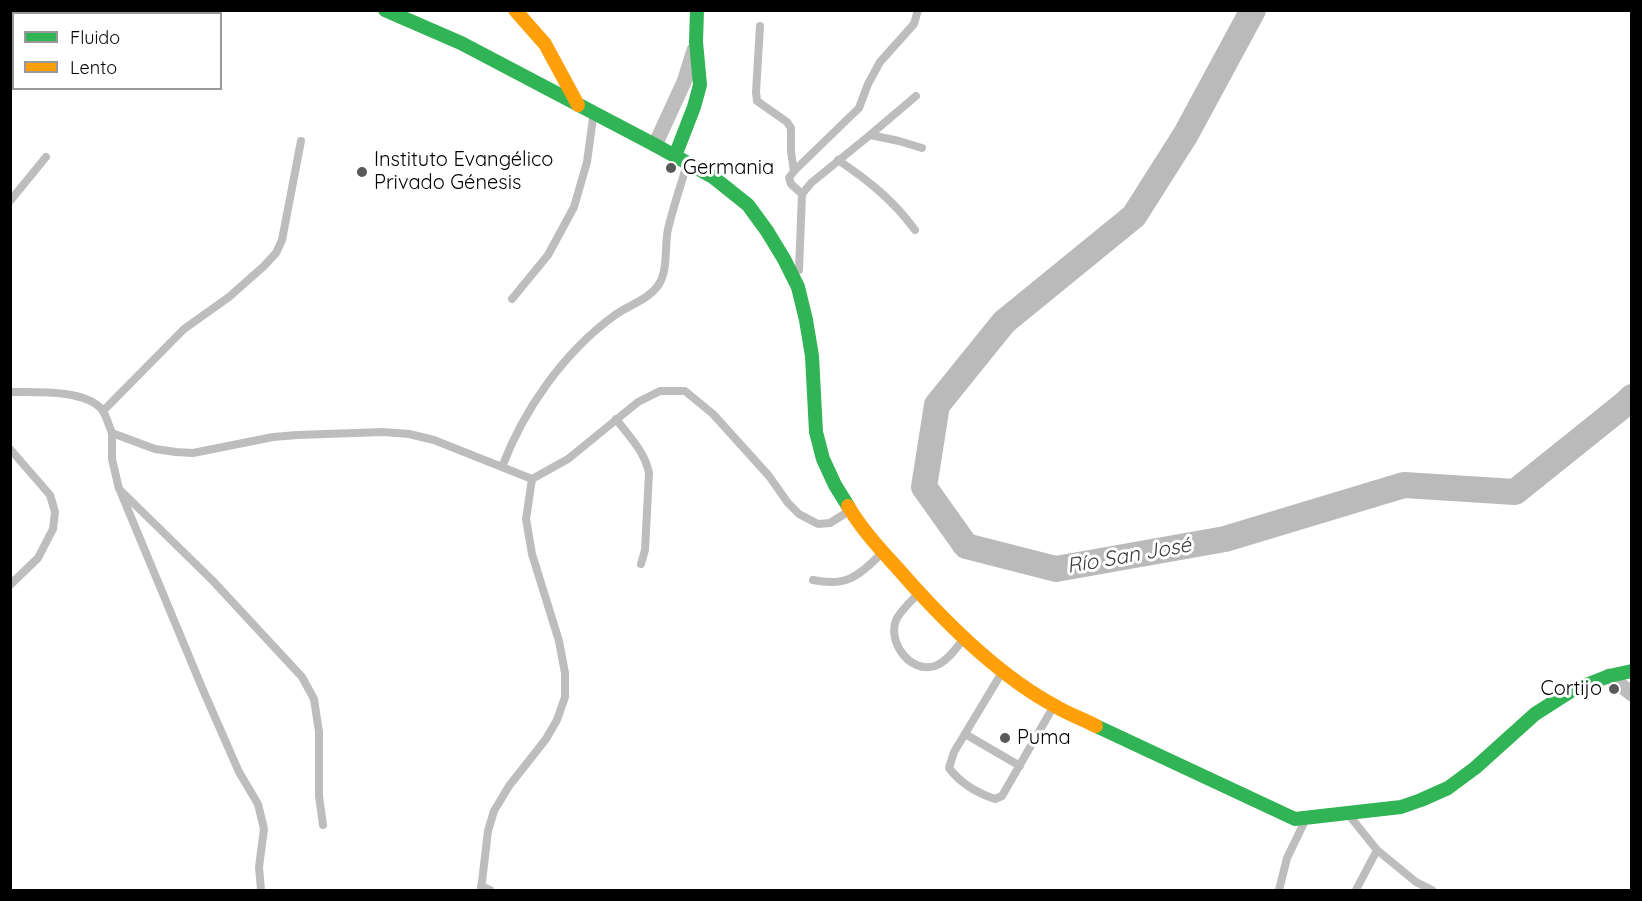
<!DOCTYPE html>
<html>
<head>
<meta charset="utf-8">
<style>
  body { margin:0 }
  #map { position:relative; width:1642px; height:901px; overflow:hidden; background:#fff; font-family:Quicksand,sans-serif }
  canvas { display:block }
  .frame { position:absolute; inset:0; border:12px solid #000; pointer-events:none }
  .legend { position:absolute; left:12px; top:12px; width:210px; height:78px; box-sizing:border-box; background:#fff; border:2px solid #999; margin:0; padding:8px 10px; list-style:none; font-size:18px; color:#000 }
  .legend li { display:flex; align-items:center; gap:12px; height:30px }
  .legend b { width:30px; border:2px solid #999 }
</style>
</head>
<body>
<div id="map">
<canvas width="1642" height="901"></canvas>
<div class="frame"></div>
<ul class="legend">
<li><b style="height:8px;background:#30b455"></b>Fluido</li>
<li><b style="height:8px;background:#ff9f0a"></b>Lento</li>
</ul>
</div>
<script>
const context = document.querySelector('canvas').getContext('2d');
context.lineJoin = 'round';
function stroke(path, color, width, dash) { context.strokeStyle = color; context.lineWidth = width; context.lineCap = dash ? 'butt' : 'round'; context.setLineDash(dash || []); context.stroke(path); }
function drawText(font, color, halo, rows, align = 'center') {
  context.font = font + ' Quicksand,sans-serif'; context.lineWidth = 6; context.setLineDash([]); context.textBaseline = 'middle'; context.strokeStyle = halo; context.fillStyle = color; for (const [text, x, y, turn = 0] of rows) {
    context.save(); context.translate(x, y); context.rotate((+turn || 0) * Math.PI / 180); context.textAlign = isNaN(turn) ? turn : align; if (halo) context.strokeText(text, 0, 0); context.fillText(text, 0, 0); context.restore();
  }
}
stroke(new Path2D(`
  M1253 10 1186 134 1134 216 1004 322 937 405 924 487 966 546 1056 569 1225 539 1404 485 1515 492 1626 403 1632 397`), '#bababa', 26);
stroke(new Path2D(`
  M760 26 756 92 757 101 787 122 791 128V152L794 171
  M870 135 916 96
  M838 160C869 181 893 200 915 230
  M802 194 791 184 789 178 794 171 859 108 868 84 880 62 914 24 918 10
  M10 201 46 157
  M799 270 802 194 811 183 870 135 899 141 922 148
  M512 299 548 255 574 207 587 162 593 118
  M10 392C34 392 88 389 103 411 107 418 109 426 112 433L155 449 176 452 193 453 273 437 297 435 383 432 409 434 434 440 532 479 568 459 638 402 660 391H685L713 414 769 476 788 503 799 514 818 524 830 523 846 513
  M103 411 184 329 229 297 264 266 276 253 282 240 301 141
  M616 419C629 436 645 452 649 473L645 550 641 564
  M112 433V459L119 489 213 581 302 677 314 699 319 732V796L323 825
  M10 449 50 495 55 512 53 529 38 558 10 585
  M502 467C524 409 564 352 615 315 629 305 647 300 657 287 669 272 664 247 668 229 673 208 680 188 686 167
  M121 493 203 690 239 772 258 804 264 829 259 867 261 890
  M813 580C846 587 857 577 880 555
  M915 597C909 603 902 610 897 618 886 640 909 674 935 666 946 662 955 650 962 641
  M1001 674 954 752 949 768C961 784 977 793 995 799L1002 796 1052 709
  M965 734 1020 766
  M1352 819 1377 850 1416 882 1432 890
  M481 886 490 890
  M481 890 488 831 494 811 509 786 546 739 557 720 565 697V673L559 641 532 554 526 519 532 479
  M1279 890 1287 858 1303 825
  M1356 890 1377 850`), '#bdbdbd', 8);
stroke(new Path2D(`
  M655 145 684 82 694 50
  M1609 676 1632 694`), '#bdbdbd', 15);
stroke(new Path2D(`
  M385 10 461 43 655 145 713 177 748 205 767 231 784 259 798 287 806 320 812 356 816 432 823 459 835 485 848 506
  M675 156 694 107 700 85 696 42 697 10
  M1096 726 1295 819 1401 807 1421 800 1448 788 1475 768 1535 714 1571 691 1609 676 1632 671`), '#30b455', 14);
stroke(new Path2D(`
  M515 10 545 44 578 105
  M848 506C862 530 881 550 900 571 941 618 999 676 1055 706 1068 714 1083 719 1096 726`), '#ff9f0a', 14);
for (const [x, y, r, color] of [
  [671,168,6,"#595959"],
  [362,172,6,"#595959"],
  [1614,689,6,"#595959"],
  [1005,738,6,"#595959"]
]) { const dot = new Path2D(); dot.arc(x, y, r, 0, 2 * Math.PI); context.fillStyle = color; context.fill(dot); stroke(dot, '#fff', 2); }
drawText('20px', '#000', '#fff', [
  ["Instituto Evangélico",374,160],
  ["Privado Génesis",374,183],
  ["Germania",683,168],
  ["Cortijo",1602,689,"right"],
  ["Puma",1017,738]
], 'left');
drawText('italic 21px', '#3d3d3d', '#fff', [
  ["Río San José",1129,556,-10]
]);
</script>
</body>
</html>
